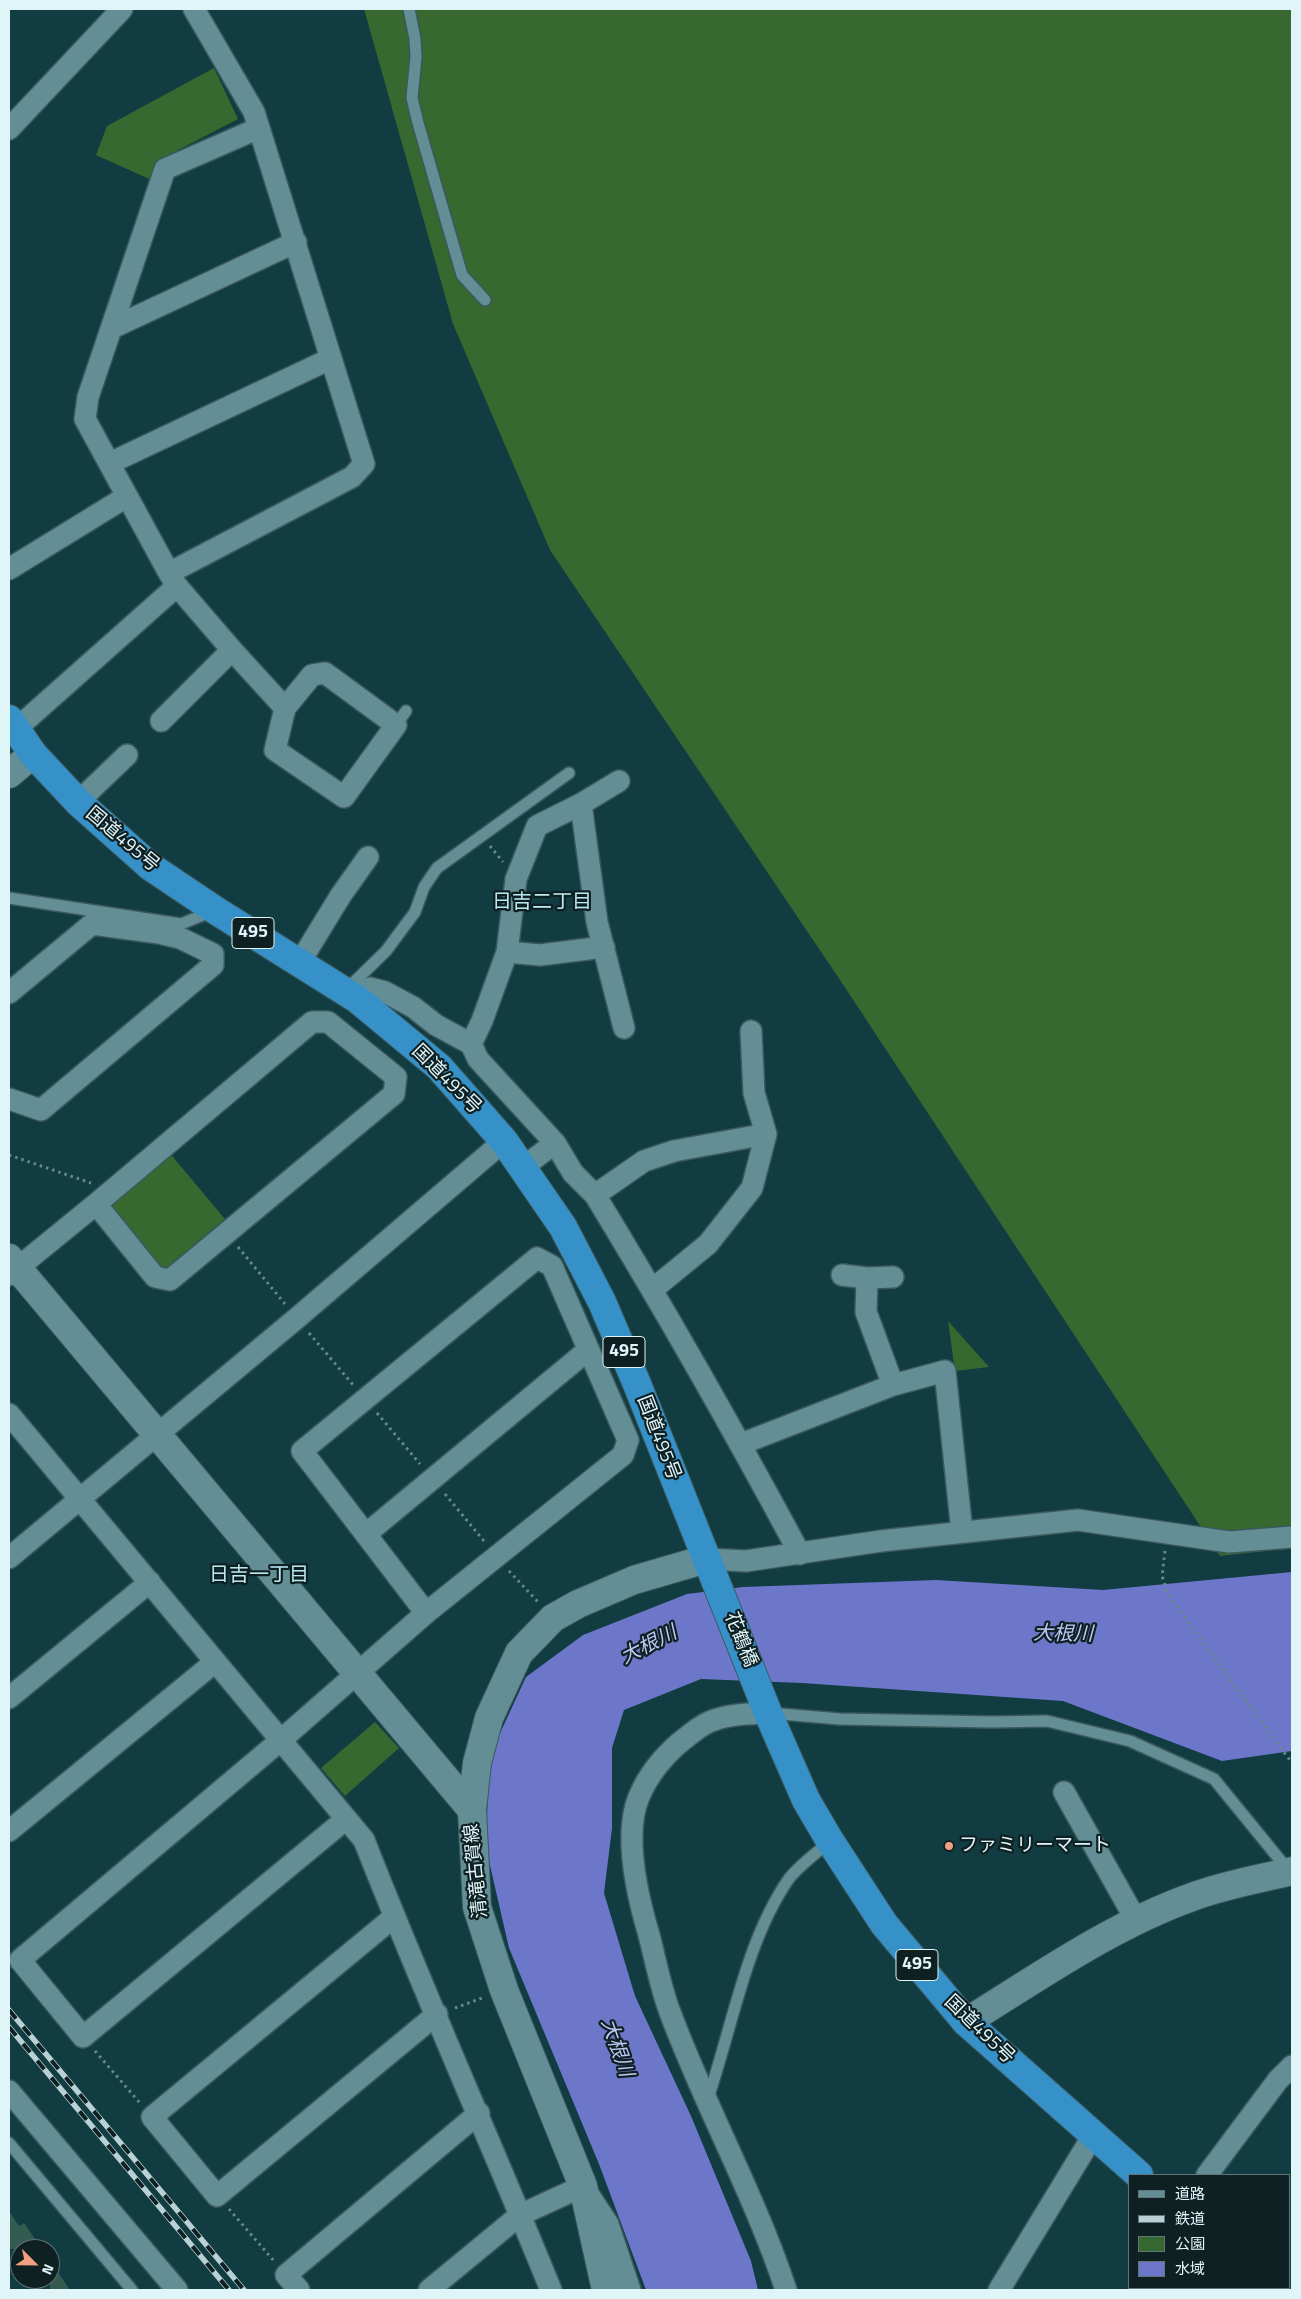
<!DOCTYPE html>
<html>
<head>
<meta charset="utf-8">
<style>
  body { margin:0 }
  #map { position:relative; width:1301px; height:2299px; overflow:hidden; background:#113c42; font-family:"Titillium Web","Noto Sans JP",sans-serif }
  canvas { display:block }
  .frame { position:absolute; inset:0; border:10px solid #dff5f8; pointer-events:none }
  .legend { position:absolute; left:1128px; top:2174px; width:162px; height:115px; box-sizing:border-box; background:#0f2023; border:1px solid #627578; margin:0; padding:6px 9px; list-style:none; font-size:15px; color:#dff5f8 }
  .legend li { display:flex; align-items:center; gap:10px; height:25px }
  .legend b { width:25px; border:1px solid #627578 }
  .north { position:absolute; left:10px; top:2239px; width:50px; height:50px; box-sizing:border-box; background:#0f2023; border:1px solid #627578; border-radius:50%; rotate:113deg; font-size:14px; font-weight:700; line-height:20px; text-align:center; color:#dff5f8 }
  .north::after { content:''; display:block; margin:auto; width:18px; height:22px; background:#f39f82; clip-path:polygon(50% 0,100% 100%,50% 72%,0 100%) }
</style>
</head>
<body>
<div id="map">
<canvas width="1301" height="2299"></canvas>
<div class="frame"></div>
<ul class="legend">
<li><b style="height:6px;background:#648e95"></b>道路</li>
<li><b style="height:6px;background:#b7d1d5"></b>鉄道</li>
<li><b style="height:14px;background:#36682f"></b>公園</li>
<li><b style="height:14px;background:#6c77ca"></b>水域</li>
</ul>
<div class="north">N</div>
</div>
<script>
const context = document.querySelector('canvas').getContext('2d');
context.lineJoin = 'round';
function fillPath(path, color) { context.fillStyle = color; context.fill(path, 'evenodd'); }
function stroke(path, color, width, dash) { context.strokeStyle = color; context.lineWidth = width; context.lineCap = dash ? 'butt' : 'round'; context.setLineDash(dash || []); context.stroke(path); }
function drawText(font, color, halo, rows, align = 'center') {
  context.font = font + ' "Titillium Web","Noto Sans JP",sans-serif'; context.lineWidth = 4.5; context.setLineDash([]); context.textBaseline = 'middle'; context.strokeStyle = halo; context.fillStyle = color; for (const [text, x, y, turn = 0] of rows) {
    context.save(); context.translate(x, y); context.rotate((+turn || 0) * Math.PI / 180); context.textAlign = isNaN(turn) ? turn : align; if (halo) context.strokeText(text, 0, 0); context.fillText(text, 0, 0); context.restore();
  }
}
fillPath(new Path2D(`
  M364 9H1292V1548L1220 1556 840 980 550 550 453 324Z
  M214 68 238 119 157 161 149 179 96 155 107 126Z
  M168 1151 225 1219 164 1270 107 1202Z
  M948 1321 989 1367 955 1371Z
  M375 1722 399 1748 345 1796 321 1768Z`), '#36682f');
fillPath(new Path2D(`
  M1292 1572V1751L1222 1761 1063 1701 802 1683 701 1679 624 1710 612 1748V1828L604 1893 635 1996 691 2116 751 2261 758 2290H646L599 2164 509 1948 486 1848 489 1757 526 1677 583 1635 687 1594 743 1587 936 1580 1103 1590Z`), '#6c77ca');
fillPath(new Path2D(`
  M9 2211 19 2226 24 2223 42 2249H9Z
  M50 2261 70 2290H50Z`), '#345b50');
const service = new Path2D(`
  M409 9 415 39 416 57 412 98 418 123 462 275 485 300
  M396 725 406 711
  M9 898 181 924 213 911
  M346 990 386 951 415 912 424 887 437 868 569 773
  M769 1713 840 1719 992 1722 1047 1721 1130 1741 1214 1779 1289 1871
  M707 2101C732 2029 745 1943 788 1880 798 1866 817 1853 830 1841
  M9 2143 132 2290`);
const minor = new Path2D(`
  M9 129 122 9
  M112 328 296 242
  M110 463 330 359
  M9 569 126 497
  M169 573 352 477 364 464 254 112 194 9
  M232 650 285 708 275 750 344 797 396 725 325 673 312 675 285 708
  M161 721 232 650 177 586 169 573 85 419 88 397 165 169 259 128
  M16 729 177 586
  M619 781 581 804 597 922 624 1028
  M78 802 127 755
  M581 804 537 826 516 879 507 952 540 955 604 947
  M300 962 341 895 368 857
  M9 993 92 924 159 933 180 938 213 954V965L41 1110 9 1099
  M357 999 370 988 385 992 413 1007 436 1025 471 1044 478 1059 555 1143 573 1173 595 1195
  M751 1031 754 1093 766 1134
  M471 1044 482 1021 507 952
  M522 1168 555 1143
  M537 1258 552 1266 628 1440 623 1455 426 1613 302 1451Z
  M9 1275 96 1204 312 1022H328L396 1077 394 1094 170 1280 155 1277 96 1204
  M842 1275 867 1278 893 1277
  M867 1278 866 1312 893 1385
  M653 1289 708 1244 752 1188 766 1134 674 1151 644 1161 595 1195C667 1313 735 1433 800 1554
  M9 1414 364 1840C423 1991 490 2140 551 2290
  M741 1444 893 1385 945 1371 962 1532
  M366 1534 588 1350
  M9 1558 297 1318 504 1141
  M706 1559 746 1561 881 1541 1078 1520 1229 1542 1292 1537
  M9 1698 150 1582
  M768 1713C749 1714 727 1714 709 1722 698 1727 688 1736 678 1744 659 1761 644 1780 636 1805 625 1844 638 1898 649 1935 656 1962 661 1990 671 2015 706 2108 755 2196 786 2290
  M1064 1792 1136 1920
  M346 1819 83 2037 20 1960 281 1740 426 1613
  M9 1831 215 1662
  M394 1917 152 2117 217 2196 437 2014
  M9 2091 177 2290
  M1207 2175 1278 2080 1292 2066
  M299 2290 286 2275 479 2113
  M429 2290 520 2215 583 2186 608 2224 630 2290
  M999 2290 1094 2134
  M1226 2290 1227 2288`);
const tertiary = new Path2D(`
  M9 774 33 754
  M9 1258 472 1810
  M966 2022C1039 1977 1111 1926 1192 1897 1224 1885 1259 1879 1292 1871`);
const secondary = new Path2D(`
  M606 2290 583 2186 504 1990 477 1907 472 1810 477 1763 489 1718 519 1653 553 1618 578 1604 634 1580 706 1559`);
const trunk = new Path2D(`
  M9 719 33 754 78 802 151 867 215 910 357 999 439 1067 504 1141 563 1227 602 1302 637 1384 768 1713 806 1800 830 1841 884 1924 966 2022 1139 2175
  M1264 2288 1266 2290`);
stroke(service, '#3b595d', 14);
stroke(minor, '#3b595d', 24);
stroke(tertiary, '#3b595d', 30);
stroke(secondary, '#3b595d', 30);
stroke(trunk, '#3b595d', 30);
stroke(new Path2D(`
  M490 846 503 862
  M9 1155 91 1183
  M238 1247 285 1304
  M309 1333 354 1386
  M377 1413 420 1464
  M445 1494 484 1541
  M1165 1551 1162 1576 1169 1596 1292 1763
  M509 1571 539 1603
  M455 2008 482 1998
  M95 2051 140 2103
  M229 2209 274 2261`), '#67898e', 3, [2.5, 4]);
stroke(service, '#648e95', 11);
stroke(minor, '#648e95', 21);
stroke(tertiary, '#648e95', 28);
stroke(secondary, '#648e95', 28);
stroke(trunk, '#3591c8', 28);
const rail = new Path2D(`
  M9 2010 244 2290
  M9 2027 229 2290`);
stroke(rail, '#b7d1d5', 5.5);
stroke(rail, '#0f2023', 4, [11]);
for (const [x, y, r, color] of [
  [949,1846,5,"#f39f82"]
]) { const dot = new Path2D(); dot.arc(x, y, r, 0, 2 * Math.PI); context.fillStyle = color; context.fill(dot); stroke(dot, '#0f2023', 2); }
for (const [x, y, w] of [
  [253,933,42],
  [624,1352,42],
  [917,1965,42]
]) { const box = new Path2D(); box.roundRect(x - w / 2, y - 15.5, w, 31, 4); context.fillStyle = '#0f2023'; context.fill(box); stroke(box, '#dff5f8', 1); }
drawText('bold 18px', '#dff5f8', null, [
  ["495",253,933],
  ["495",624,1352],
  ["495",917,1965]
]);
drawText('19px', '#dff5f8', '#0f2023', [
  ["国道495号",122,840,40],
  ["国道495号",446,1080,45],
  ["国道495号",658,1438,69],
  ["花鶴橋",740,1640,68],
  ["清滝古賀線",477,1871,-96],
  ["国道495号",979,2030,44]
]);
drawText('19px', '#dff5f8', '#0f2023', [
  ["ファミリーマート",959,1846]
], 'left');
drawText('20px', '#bbe8ef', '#0f2023', [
  ["日吉二丁目",542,903],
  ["日吉一丁目",259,1576]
]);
drawText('italic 20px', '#bec7f3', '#0f2023', [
  ["大根川",1063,1635,1],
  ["大根川",649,1646,-27],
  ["大根川",616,2048,71]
]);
</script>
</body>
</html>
